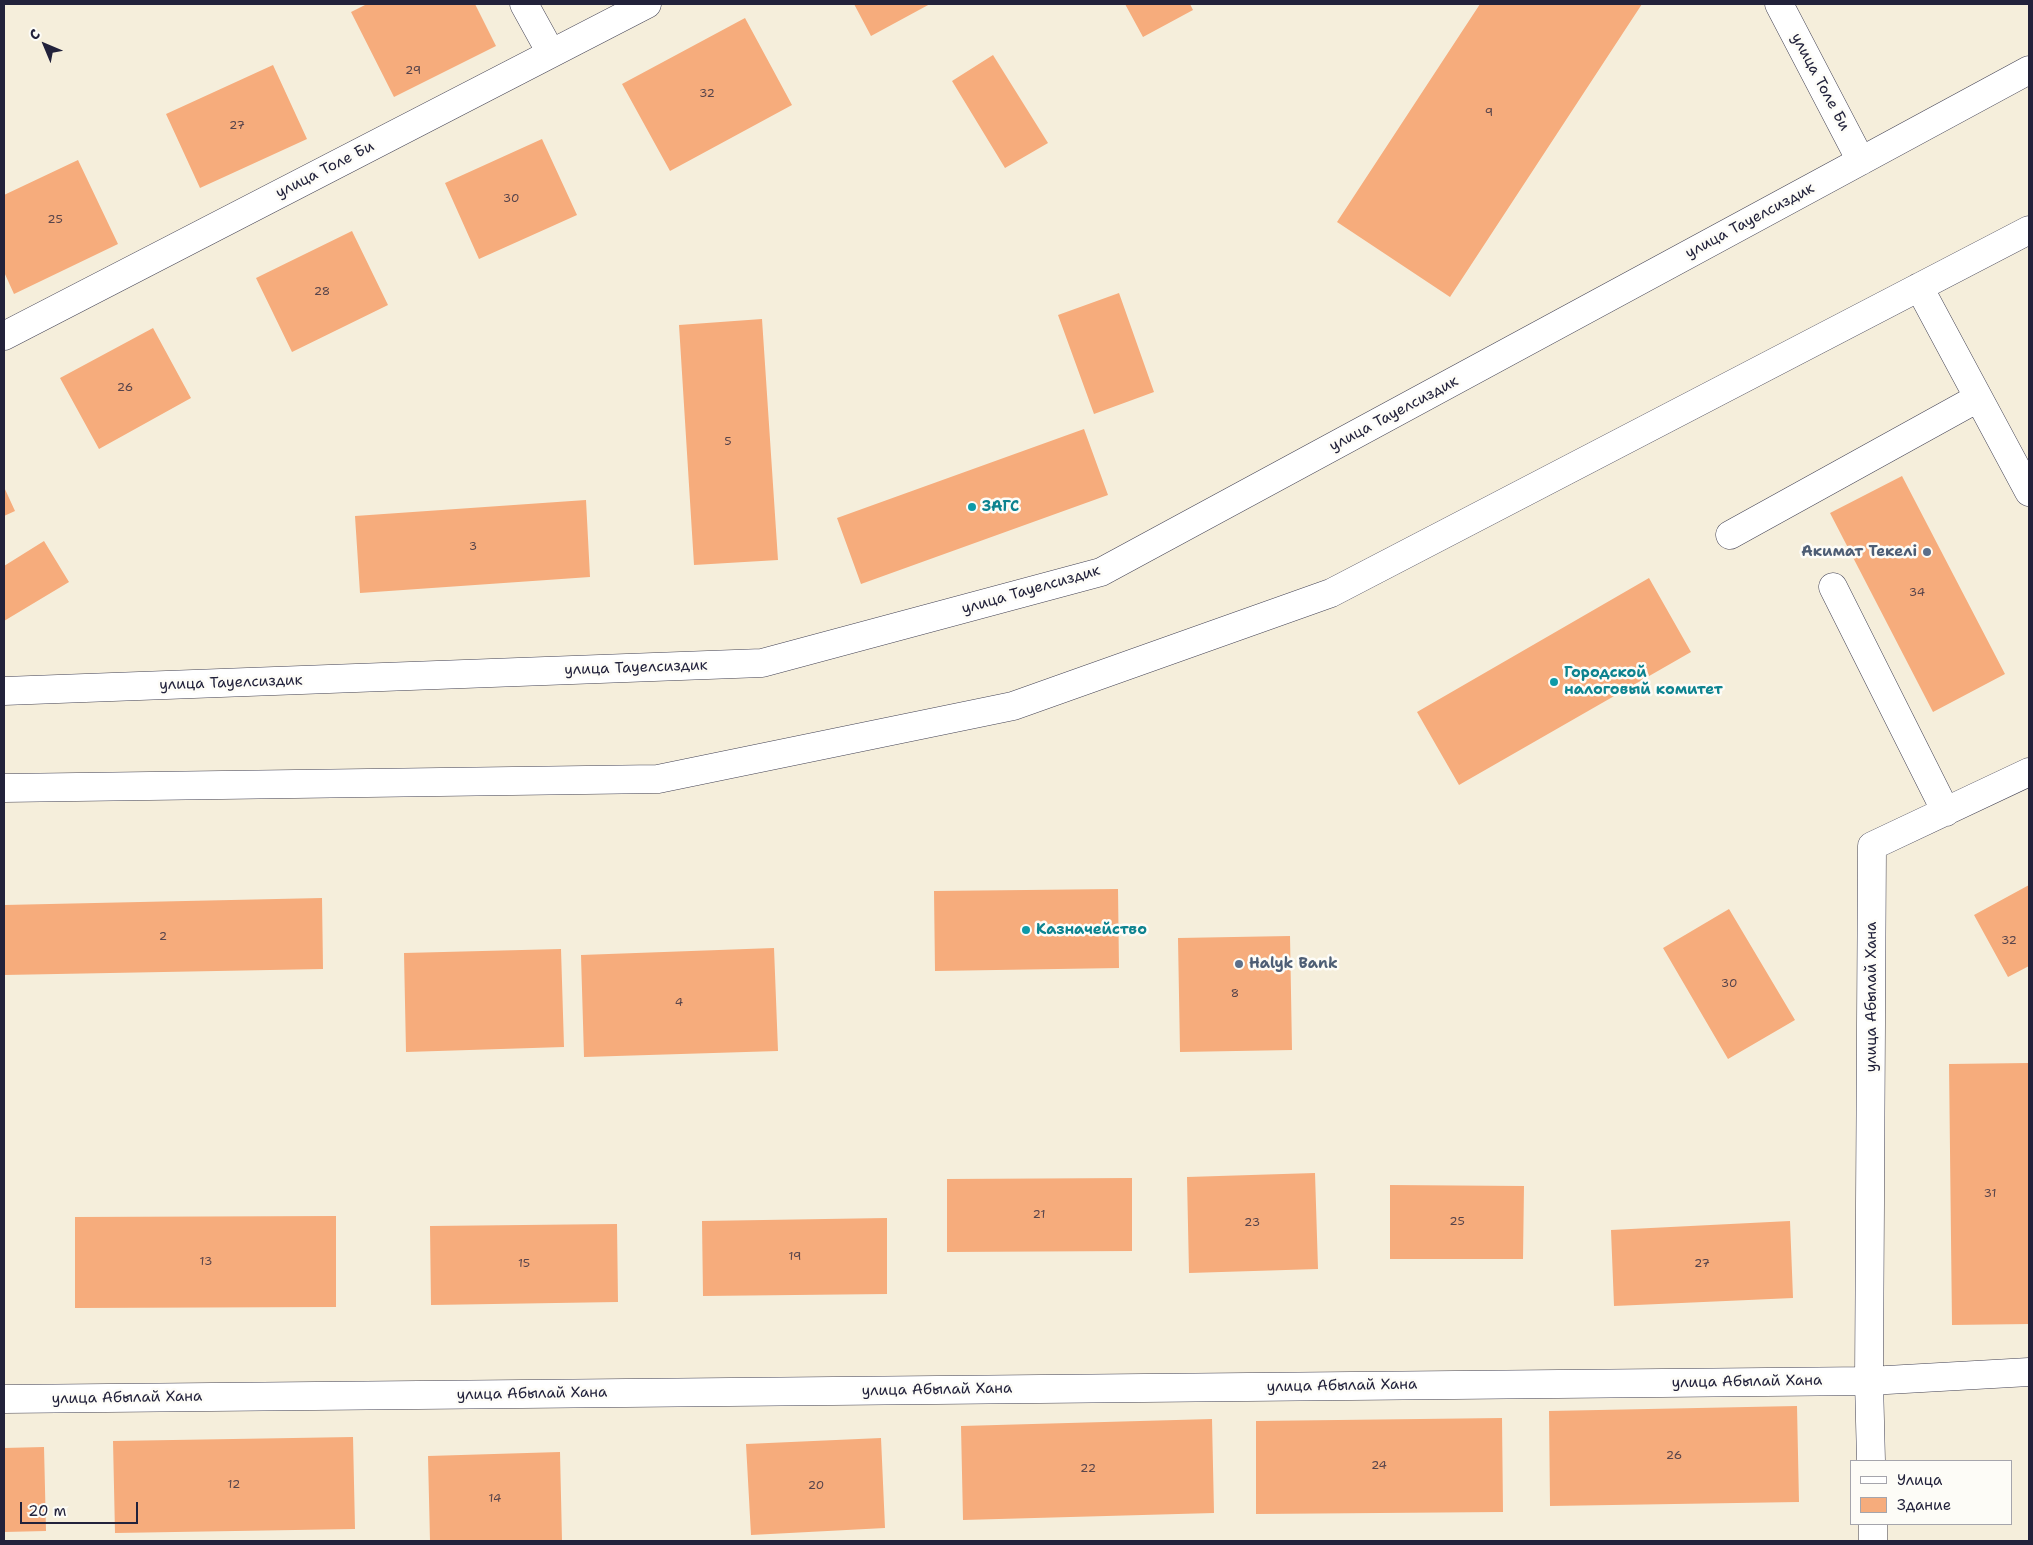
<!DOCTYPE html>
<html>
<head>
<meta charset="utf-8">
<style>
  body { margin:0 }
  #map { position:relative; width:2033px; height:1545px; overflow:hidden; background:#f5eedb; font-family:"Shantell Sans",sans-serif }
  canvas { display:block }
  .frame { position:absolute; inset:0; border:5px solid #22223b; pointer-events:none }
  .legend { position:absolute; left:1850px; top:1460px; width:162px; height:65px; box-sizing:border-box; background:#fdfcf7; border:1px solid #a5a5ac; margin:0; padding:6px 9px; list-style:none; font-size:15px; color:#22223b }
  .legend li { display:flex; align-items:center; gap:10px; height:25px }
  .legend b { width:25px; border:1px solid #a5a5ac }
  .north { position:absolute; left:20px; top:20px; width:50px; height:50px; -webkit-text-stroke:4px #fdfcf7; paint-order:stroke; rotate:315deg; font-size:14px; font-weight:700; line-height:20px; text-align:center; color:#22223b }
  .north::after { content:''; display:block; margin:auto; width:18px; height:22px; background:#22223b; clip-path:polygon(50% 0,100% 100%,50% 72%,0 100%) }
  .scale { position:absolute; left:20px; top:1502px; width:118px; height:22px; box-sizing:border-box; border:2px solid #22223b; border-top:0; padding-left:6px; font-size:15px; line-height:18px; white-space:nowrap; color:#22223b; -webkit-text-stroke:4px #fdfcf7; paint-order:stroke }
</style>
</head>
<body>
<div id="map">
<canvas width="2033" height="1545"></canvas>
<div class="frame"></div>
<ul class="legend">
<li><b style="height:6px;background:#fff"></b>Улица</li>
<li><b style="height:14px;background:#f6ac7c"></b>Здание</li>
</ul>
<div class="north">С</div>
<div class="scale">20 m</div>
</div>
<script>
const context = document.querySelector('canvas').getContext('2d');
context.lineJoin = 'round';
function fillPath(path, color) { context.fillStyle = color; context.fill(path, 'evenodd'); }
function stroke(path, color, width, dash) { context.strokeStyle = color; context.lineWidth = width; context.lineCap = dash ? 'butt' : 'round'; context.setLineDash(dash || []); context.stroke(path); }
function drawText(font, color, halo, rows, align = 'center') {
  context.font = font + ' "Shantell Sans",sans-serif'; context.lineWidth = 5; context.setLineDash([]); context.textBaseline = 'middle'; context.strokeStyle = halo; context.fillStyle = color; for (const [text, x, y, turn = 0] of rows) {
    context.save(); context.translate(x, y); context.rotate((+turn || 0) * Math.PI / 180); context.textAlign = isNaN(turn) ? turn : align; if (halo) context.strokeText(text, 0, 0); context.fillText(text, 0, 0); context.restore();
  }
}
fillPath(new Path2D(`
  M367 4H475L496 46 394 97 351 12Z
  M854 4H930L871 36Z
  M1125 4H1190L1193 10 1143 37Z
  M1480 4H1642L1450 297 1337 222Z
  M745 18 792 105 670 171 622 84Z
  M993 55 1048 143 1005 168 952 81Z
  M273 65 307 139 200 188 166 114Z
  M542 139 577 215 479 259 445 183Z
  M78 160 118 244 14 294 4 272V195Z
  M352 231 388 305 292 352 256 278Z
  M1119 293 1154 392 1094 414 1058 315Z
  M762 319 778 560 694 565 679 325Z
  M153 328 191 398 99 449 60 378Z
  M1084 429 1108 495 861 584 837 518Z
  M1902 476 2005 674 1933 712 1830 513Z
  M4 487 15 511 4 516Z
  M586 500 590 577 360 593 355 516Z
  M44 541 69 582 4 621V566Z
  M1649 578 1691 652 1459 785 1417 712Z
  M2029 885V966L2008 977 1974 915Z
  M1118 889 1119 968 935 971 934 891Z
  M322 898 323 969 4 975V905Z
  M1729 909 1795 1020 1728 1059 1663 948Z
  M1290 936 1292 1050 1180 1052 1178 938Z
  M774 948 778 1051 584 1057 581 955Z
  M561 949 564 1047 406 1052 404 953Z
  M2029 1063V1324L1952 1325 1949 1064Z
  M1315 1173 1318 1269 1189 1273 1187 1177Z
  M1132 1178V1251L947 1252V1179Z
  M1390 1185 1524 1186 1523 1259H1390Z
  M336 1216V1307L75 1308V1217Z
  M887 1218V1294L703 1296 702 1221Z
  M1790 1221 1793 1298 1614 1306 1611 1230Z
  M617 1224 618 1302 431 1305 430 1226Z
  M1797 1406 1799 1502 1550 1506 1549 1411Z
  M1502 1418 1503 1512 1256 1514V1421Z
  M1212 1419 1214 1513 963 1520 961 1426Z
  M353 1437 355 1529 115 1533 113 1441Z
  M881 1438 885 1528 751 1535 746 1444Z
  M44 1447 46 1531 4 1532V1448Z
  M560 1452 562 1541H430L428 1456Z`), '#f6ac7c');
const minor = new Path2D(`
  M524 4 551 53
  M1779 4 1861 161
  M1919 287 2029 492
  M4 336 647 4
  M1730 535 1978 398
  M1833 587 1946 812
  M4 691 762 663 1101 572 2029 70
  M4 788 658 779 1013 706 1331 593 2029 230
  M4 1399 1869 1381 2029 1372
  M1871 1461 1869 1381 1872 846 2029 772
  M1873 1524V1541`);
stroke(minor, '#424153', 29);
stroke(minor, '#fff', 28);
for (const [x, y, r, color] of [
  [972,507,5,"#0f9aa8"],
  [1927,552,5,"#5c6f8a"],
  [1554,682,5,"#0f9aa8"],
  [1026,930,5,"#0f9aa8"],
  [1239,964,5,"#5c6f8a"]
]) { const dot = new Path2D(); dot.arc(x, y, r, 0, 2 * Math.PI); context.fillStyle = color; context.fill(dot); stroke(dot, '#fdfcf7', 2); }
drawText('12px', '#57444b', null, [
  ["29",413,71],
  ["32",707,94],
  ["9",1489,113],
  ["27",237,126],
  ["30",511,199],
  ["25",55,220],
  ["28",322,292],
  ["26",125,388],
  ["5",728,442],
  ["3",473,547],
  ["34",1917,593],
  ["2",163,937],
  ["32",2009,941],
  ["30",1729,984],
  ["8",1235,994],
  ["4",679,1003],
  ["31",1990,1194],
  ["21",1039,1215],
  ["25",1457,1222],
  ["23",1252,1223],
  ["19",795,1257],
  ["13",206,1262],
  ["15",524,1264],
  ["27",1702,1264],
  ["26",1674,1456],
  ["24",1379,1466],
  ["22",1088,1469],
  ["12",234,1485],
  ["20",816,1486],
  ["14",495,1499]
]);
drawText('15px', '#22223b', '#fdfcf7', [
  ["улица Толе Би",1820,82,62],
  ["улица Толе Би",325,170,-27],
  ["улица Тауелсиздик",1750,221,-28],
  ["улица Тауелсиздик",1394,414,-28],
  ["улица Тауелсиздик",1031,590,-16],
  ["улица Тауелсиздик",636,668,-2],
  ["улица Тауелсиздик",231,683,-2],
  ["улица Абылай Хана",1872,997,-90],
  ["улица Абылай Хана",1747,1382,-1],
  ["улица Абылай Хана",1342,1386,-1],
  ["улица Абылай Хана",937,1390,-1],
  ["улица Абылай Хана",532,1394,-1],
  ["улица Абылай Хана",127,1398,-1]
]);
drawText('bold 15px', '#0d838f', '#fdfcf7', [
  ["ЗАГС",982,507],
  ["Городской",1564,673],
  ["налоговый комитет",1564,690],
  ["Казначейство",1036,930]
], 'left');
drawText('bold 15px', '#4e5e75', '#fdfcf7', [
  ["Акимат Текелі",1917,552],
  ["Halyk Bank",1249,964,"left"]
], 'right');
</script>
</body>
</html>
